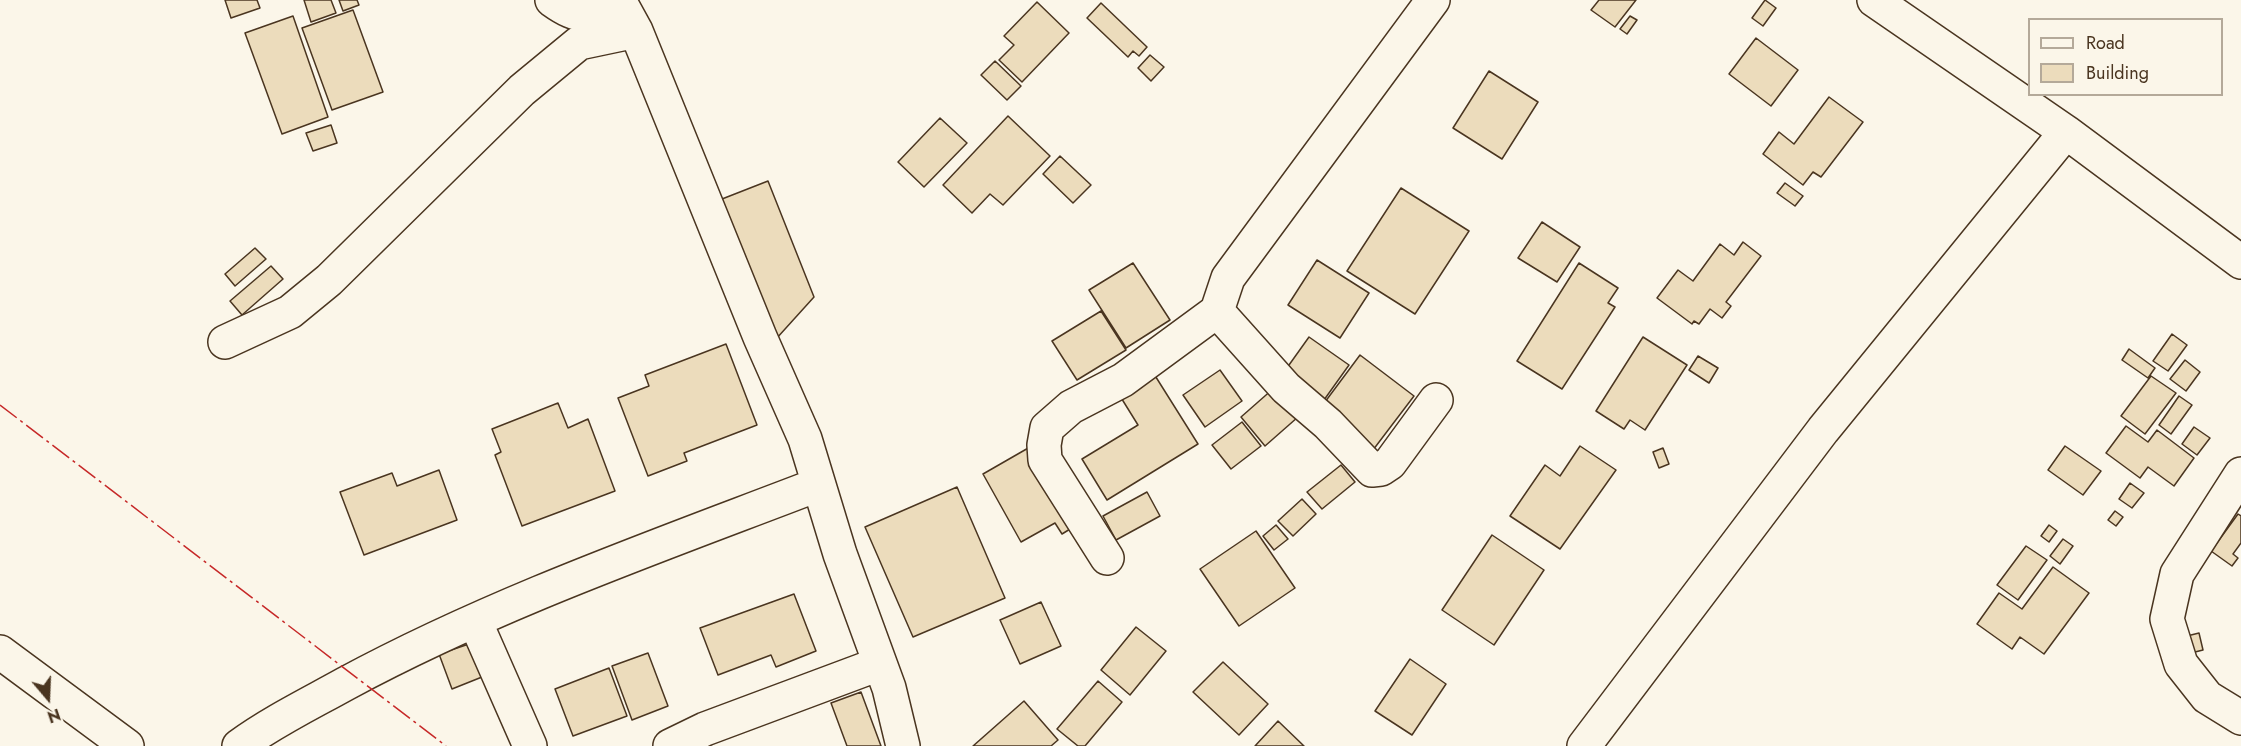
<!DOCTYPE html>
<html>
<head>
<meta charset="utf-8">
<style>
  body { margin:0 }
  #map { position:relative; width:2241px; height:746px; overflow:hidden; background:#fbf6e9; font-family:Jost,sans-serif }
  canvas { display:block }
  .legend { position:absolute; left:2028px; top:18px; width:195px; height:78px; box-sizing:border-box; background:#fbf6e9; border:2px solid #b4a999; margin:0; padding:8px 10px; list-style:none; font-size:18px; color:#4a3520 }
  .legend li { display:flex; align-items:center; gap:12px; height:30px }
  .legend b { width:30px; border:2px solid #b4a999 }
  .north { position:absolute; left:18px; top:668px; width:60px; height:60px; -webkit-text-stroke:4px #fbf6e9; paint-order:stroke; rotate:161deg; font-size:16px; font-weight:700; line-height:24px; text-align:center; color:#4a3520 }
  .north::after { content:''; display:block; margin:auto; width:21px; height:27px; background:#4a3520; clip-path:polygon(50% 0,100% 100%,50% 72%,0 100%) }
</style>
</head>
<body>
<div id="map">
<canvas width="2241" height="746"></canvas>
<ul class="legend">
<li><b style="height:8px;background:#fbf6e9"></b>Road</li>
<li><b style="height:16px;background:#ecdcbc"></b>Building</li>
</ul>
<div class="north">N</div>
</div>
<script>
const context = document.querySelector('canvas').getContext('2d');
context.lineJoin = 'round';
function fillPath(path, color) { context.fillStyle = color; context.fill(path, 'evenodd'); }
function stroke(path, color, width, dash) { context.strokeStyle = color; context.lineWidth = width; context.lineCap = dash ? 'butt' : 'round'; context.setLineDash(dash || []); context.stroke(path); }
const building = new Path2D(`
  M225 0H257L260 8 231 18Z
  M304 0H331L336 13 311 22Z
  M339 0H357L359 5 343 11Z
  M1599 0H1636L1615 27 1591 10Z
  M1765 0 1776 8 1763 26 1752 18Z
  M1037 2 1069 33 1022 82 999 60 1014 45 1004 36Z
  M1101 3 1147 47 1139 56 1133 51 1128 57 1087 18Z
  M353 10 383 92 332 110 302 28Z
  M293 16 328 117 282 134 245 33Z
  M1630 16 1637 20 1627 34 1620 29Z
  M1756 38 1798 70 1771 106 1729 74Z
  M1150 55 1164 67 1151 81 1138 68Z
  M995 61 1021 86 1007 100 981 75Z
  M1489 71 1538 102 1502 159 1453 128Z
  M1829 97 1863 122 1821 177 1813 172 1803 185 1763 154 1779 132 1794 144Z
  M1008 116 1050 156 1003 205 990 194 972 213 943 185Z
  M940 118 967 143 924 187 898 162Z
  M331 125 337 143 313 151 306 133Z
  M1060 156 1091 185 1073 203 1043 174Z
  M768 181 814 297 776 339 722 199Z
  M1785 183 1803 196 1795 206 1777 193Z
  M1401 188 1469 231 1415 314 1347 271Z
  M1542 222 1580 247 1557 282 1518 258Z
  M1743 242 1761 256 1726 302 1731 306 1722 318 1710 309 1699 324 1694 321 1692 324 1657 298 1678 270 1693 281 1720 244 1734 255Z
  M255 248 266 259 235 286 225 274Z
  M1317 260 1369 293 1340 338 1288 305Z
  M1133 263 1170 320 1126 348 1089 290Z
  M1579 263 1618 288 1608 303 1615 307 1562 389 1517 361Z
  M271 266 283 279 242 315 230 301Z
  M1101 311 1126 350 1077 380 1052 341Z
  M2172 334 2187 345 2168 371 2153 361Z
  M1309 337 1349 365 1324 400 1284 372Z
  M1643 337 1687 365 1645 430 1630 420 1624 429 1596 411Z
  M726 344 757 425 684 453 687 461 648 476 618 398 649 386 645 375Z
  M2129 349 2155 368 2148 378 2122 360Z
  M1360 355 1414 396 1373 450 1319 410Z
  M1698 356 1718 368 1709 383 1689 370Z
  M2185 360 2200 372 2186 391 2170 379Z
  M1220 370 1242 401 1205 427 1183 395Z
  M1154 374 1198 444 1107 500 1082 459 1138 425 1120 396Z
  M2151 376 2176 393 2145 434 2121 416Z
  M1274 388 1298 417 1265 446 1241 417Z
  M2179 396 2192 405 2171 434 2159 425Z
  M558 403 568 428 588 419 615 491 522 526 495 455 501 452 492 429Z
  M1242 422 1261 446 1231 469 1212 445Z
  M2126 426 2148 442 2157 430 2194 458 2174 486 2148 467 2140 478 2106 453Z
  M2194 427 2210 438 2197 455 2182 444Z
  M1580 446 1616 470 1560 549 1510 516 1545 465 1560 476Z
  M2065 446 2101 471 2083 495 2048 470Z
  M1030 447 1075 526 1062 534 1055 523 1021 542 983 474Z
  M1663 448 1669 464 1659 468 1653 452Z
  M1341 465 1355 482 1322 509 1307 492Z
  M439 470 457 520 364 555 340 492 392 473 397 486Z
  M2130 483 2144 493 2132 508 2119 499Z
  M957 487 1005 598 913 637 865 527Z
  M1147 492 1160 516 1116 540 1103 516Z
  M1302 499 1316 514 1293 536 1278 521Z
  M2115 511 2123 517 2116 526 2108 520Z
  M2238 514 2241 516V543L2233 554 2238 558 2232 566 2211 551Z
  M1276 525 1288 539 1274 550 1263 536Z
  M2049 525 2057 531 2049 542 2041 536Z
  M1256 531 1295 588 1239 626 1200 569Z
  M1492 535 1544 570 1494 645 1442 610Z
  M2063 539 2073 546 2060 564 2050 556Z
  M2026 546 2047 560 2018 600 1997 585Z
  M2053 567 2089 593 2044 654 2020 637 2012 649 1977 624 1999 593 2022 609Z
  M794 594 816 651 776 667 771 655 718 675 700 628Z
  M1041 602 1061 646 1020 664 1000 620Z
  M1136 627 1166 651 1130 695 1101 670Z
  M2199 633 2203 650 2187 654 2183 637Z
  M469 644 482 677 452 689 439 654Z
  M648 653 668 706 632 720 612 666Z
  M1410 659 1446 684 1412 735 1375 711Z
  M1223 662 1268 704 1239 735 1193 692Z
  M609 668 627 716 573 736 555 689Z
  M1098 681 1122 702 1085 746H1078L1057 729Z
  M861 692 881 746H847L831 703Z
  M1024 701 1058 740 1051 746H973Z
  M1278 721 1304 746H1255Z`);
fillPath(building, '#ecdcbc');
stroke(building, '#4a3520', 1.5);
const minor = new Path2D(`
  M552 0C580 20 590 17 619 0
  M619 0 636 31 760 337 805 439 840 554 889 688 903 746
  M1874 0 2066 132 2241 262
  M1217 311 1286 388 1328 424 1372 470 1381 469 1390 463 1436 400
  M225 342 290 312 329 280 522 90 579 43 636 31
  M2241 474 2177 574 2167 619 2181 664 2207 697 2241 718
  M1107 558 1045 460 1044 445 1047 428 1071 407 1123 380 1217 311 1228 278 1433 0
  M475 621 530 746
  M0 652 127 746
  M239 746C272 722 309 704 345 684 495 603 658 546 817 485
  M670 746 705 729 879 664
  M1584 746 1823 430 2066 132`);
stroke(minor, '#4a3520', 36);
stroke(minor, '#fbf6e9', 33);
stroke(new Path2D(`
  M0 405 446 746`), '#c62828', 1.5, [21, 4.5, 3, 4.5]);
</script>
</body>
</html>
